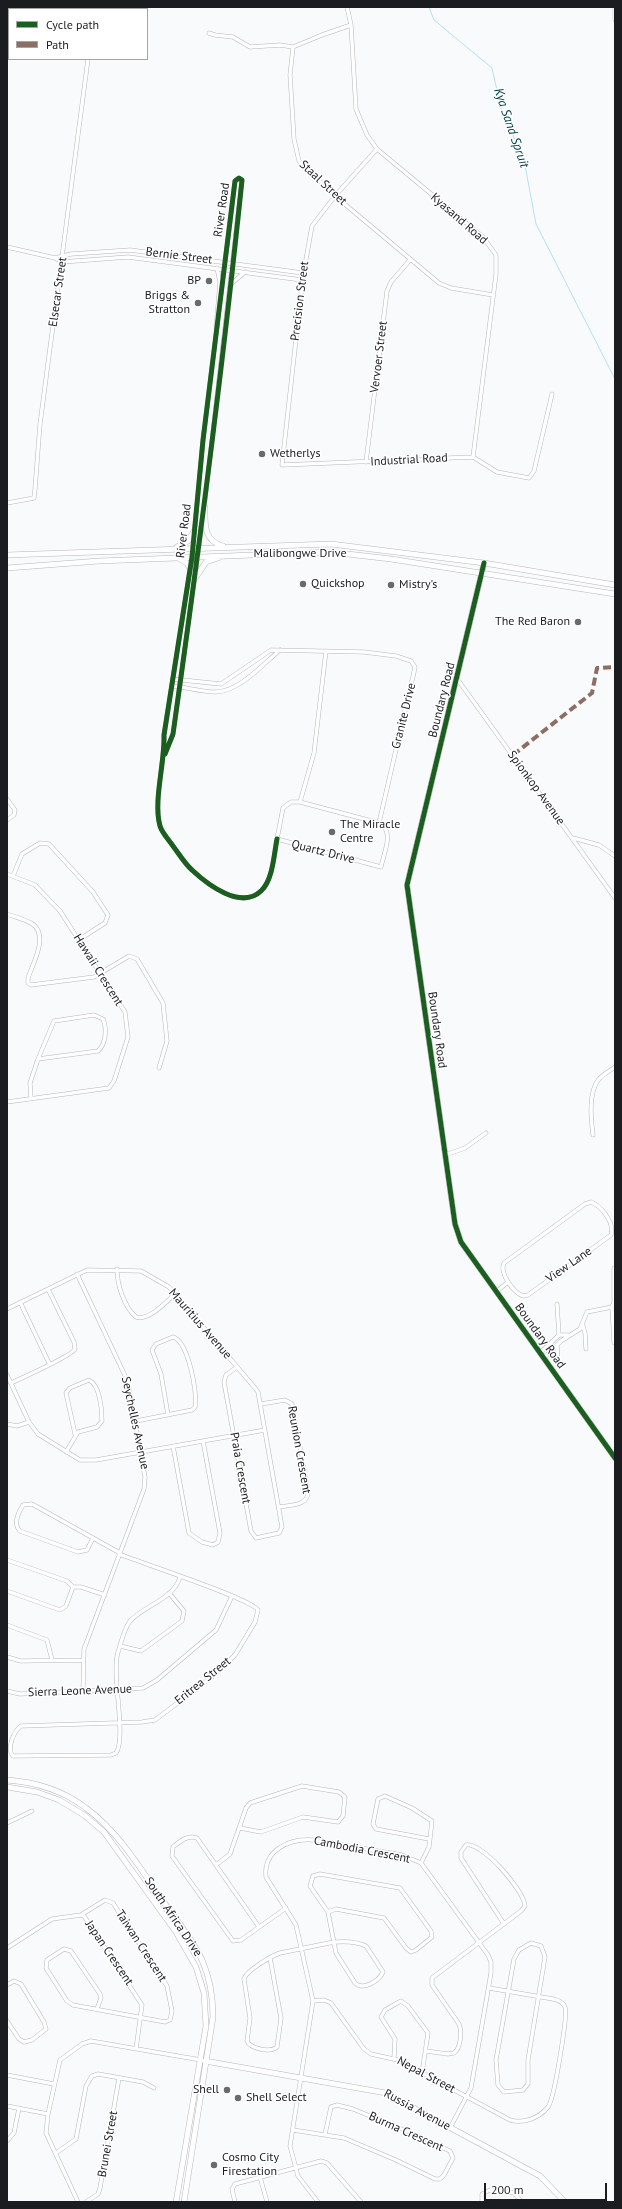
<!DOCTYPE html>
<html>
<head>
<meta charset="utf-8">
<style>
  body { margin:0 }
  #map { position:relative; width:622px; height:2209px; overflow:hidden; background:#f8fafc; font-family:"PT Sans",sans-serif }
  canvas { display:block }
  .frame { position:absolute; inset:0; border:8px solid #1b1c1f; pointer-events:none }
  .legend { position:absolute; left:8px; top:8px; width:140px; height:52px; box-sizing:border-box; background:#fff; border:1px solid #a4a4a5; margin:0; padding:5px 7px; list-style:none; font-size:12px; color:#1b1c1f }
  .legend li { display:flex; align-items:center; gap:8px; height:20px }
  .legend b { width:20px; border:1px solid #a4a4a5 }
  .scale { position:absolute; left:484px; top:2183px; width:123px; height:18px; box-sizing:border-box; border:2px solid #1b1c1f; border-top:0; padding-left:5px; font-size:12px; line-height:14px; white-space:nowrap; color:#1b1c1f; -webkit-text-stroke:3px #fff; paint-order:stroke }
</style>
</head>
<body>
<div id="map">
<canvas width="622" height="2209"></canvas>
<div class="frame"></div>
<ul class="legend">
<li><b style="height:5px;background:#1b5e20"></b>Cycle path</li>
<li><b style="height:5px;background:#8d6e63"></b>Path</li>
</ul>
<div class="scale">200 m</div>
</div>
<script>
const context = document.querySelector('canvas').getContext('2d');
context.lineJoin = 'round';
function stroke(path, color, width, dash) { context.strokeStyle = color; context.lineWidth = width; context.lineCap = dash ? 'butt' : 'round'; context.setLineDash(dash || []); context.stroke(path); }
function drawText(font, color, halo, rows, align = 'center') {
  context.font = font + ' "PT Sans",sans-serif'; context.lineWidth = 3; context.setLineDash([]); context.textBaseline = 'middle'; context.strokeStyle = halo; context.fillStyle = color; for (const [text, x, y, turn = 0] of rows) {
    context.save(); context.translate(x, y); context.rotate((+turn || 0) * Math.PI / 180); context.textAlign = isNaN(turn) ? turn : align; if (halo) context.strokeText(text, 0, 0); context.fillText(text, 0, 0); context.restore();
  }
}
stroke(new Path2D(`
  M429 7 434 20 492 68 501 108 524 160 536 224 615 379`), '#b3e1f2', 1);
const street = new Path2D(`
  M347 7 351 25 356 109 367 135 377 149 483 237 496 255V274L473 457
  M615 7V20
  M93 9V7
  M351 25 322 35 293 47 290 75 294 139 299 161 335 196 439 283 451 288 493 295
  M209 33 215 35 233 37 250 47 280 45 293 47
  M377 149 335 196 312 226 303 276 282 465 473 457 497 472 529 478 534 471 552 394
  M7 247 55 258 62 262 128 257 302 280
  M55 258 71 254 130 250 303 273
  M231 284 245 272
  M216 329 220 282 217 268
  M366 462 387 291 391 282 410 260
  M7 503 34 498 35 489 40 424 88 59
  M204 509 242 180 239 178 235 181 203 440 192 557 164 735C165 763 153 801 160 826 162 833 169 840 173 846 179 854 185 864 192 870 208 885 241 910 261 891 273 880 274 854 277 839
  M326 651 314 753 300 802H291L283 808 277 839 381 867C384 852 395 831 379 823
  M172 679 221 684 271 650 364 652 396 656 411 661 415 667 414 672 379 823 300 802
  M458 680 615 898
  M172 686C186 687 201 692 215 692 239 692 262 665 280 650
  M165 754 173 734 203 517
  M7 799 15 810 14 815 7 820
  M573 838 599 845 615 856
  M7 874 35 885 60 911 125 1012 128 1037 114 1081 109 1088 7 1102
  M13 876 22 854 40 843 49 844 93 892 108 915 105 923 80 939
  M7 914C15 917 24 919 31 923 50 934 33 963 28 978V983L31 985 94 977 129 956 137 959 163 1003 167 1041 159 1068
  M31 1098 30 1083 38 1059 98 1051C106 1044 107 1029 103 1019L94 1015 54 1021 38 1059
  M593 1135C591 1119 588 1092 599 1079 603 1074 610 1071 615 1067
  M445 1155 465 1148 486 1133
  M591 1202C602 1206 615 1224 611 1235L528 1295 523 1296C513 1292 499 1273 504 1263L585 1204Z
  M614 1268V1302
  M117 1269C117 1284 124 1307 136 1317 149 1321 166 1302 175 1294
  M77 1274 128 1382 145 1477 144 1489 84 1649 83 1691
  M496 1292 508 1282
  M20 1302 49 1363
  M557 1304 559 1335
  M612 1307 614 1343
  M7 1309 87 1270 141 1271 169 1287 255 1388 258 1392 282 1527 279 1533 256 1538 251 1531 224 1382 226 1375 237 1367
  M583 1326 585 1333 586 1349
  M557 1345 558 1362
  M540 1353 559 1335H568
  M544 1358 561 1341 580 1329 587 1312 612 1307 615 1300
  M7 1375 29 1422 38 1434 80 1460H96L265 1430
  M11 1383C22 1378 72 1355 75 1349L74 1342 48 1289
  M261 1404 285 1400 292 1404 308 1491C309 1506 290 1505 279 1507
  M136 1421 192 1410 195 1407C198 1393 188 1341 173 1337L156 1344 152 1350 161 1374 168 1415
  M7 1424 17 1426 29 1422
  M173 1446 189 1533 202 1542 213 1545 218 1542 220 1533 203 1441
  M66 1452 78 1432 97 1427 102 1421C102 1410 100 1385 89 1380L70 1388 66 1393 75 1434
  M93 1538 87 1550 78 1552 20 1531C13 1524 18 1513 23 1505L32 1504 120 1553
  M119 1554C139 1562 252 1599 258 1610L255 1622 235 1655 212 1677 155 1720 142 1722 21 1726C14 1731 6 1749 13 1756L111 1755 116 1753C127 1737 111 1674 118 1652 121 1643 124 1629 130 1621 145 1605 174 1599 180 1577
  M7 1560 67 1581 73 1587
  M73 1587H81L105 1595
  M7 1591 60 1610 66 1606 73 1587
  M7 1625 47 1640 52 1660
  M120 1646 141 1651 182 1621 184 1611 169 1593
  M7 1657 21 1661 83 1660
  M7 1691 20 1694 143 1688 157 1680 216 1630 232 1596
  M7 1823 32 1811
  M421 1863 429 1847 432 1821 412 1808 385 1796 378 1799 373 1824 376 1829 429 1839
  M216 1865 230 1854 246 1808 250 1803 302 1786 339 1792 345 1797 343 1816 338 1822 303 1817 261 1832 240 1828
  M81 1915 105 1900 113 1903 167 1986 172 2011 170 2020 165 2022 73 2005 67 2001 46 1968 47 1960 64 1949 71 1951 100 1994 101 1998 97 2009
  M259 1927 197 1838C188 1834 179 1842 173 1847L172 1856 233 1941 241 1940 286 1908
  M531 1943 541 1946 545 1957 528 2060V2084L523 2090 504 2092 498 2085 496 2060 514 1959 519 1950Z
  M7 1948 52 1919 81 1915 84 1916 142 2005 136 2049
  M270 1958 281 2018 277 2047C270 2053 251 2049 247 2041L250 2018 244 1979C246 1971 271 1956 280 1953L329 1943C341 1941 355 1941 366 1946L383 1972C379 1981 363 1991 355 1983L336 1953 328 1912 310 1886 313 1876 320 1874 400 1888 431 1931 432 1937 416 1950 411 1952 406 1948 384 1918 336 1909 328 1912
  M7 1985 14 1981 21 1984 44 2022 46 2029 32 2040 24 2042 19 2039 7 2021
  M313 2001 324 2000 331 2003 364 2049 371 2054 398 2060 510 2120C524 2124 539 2118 548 2107 554 2100 568 2016 565 2007 563 2002 558 2000 553 1999L489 1988
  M426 2051 448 2054 454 2053C461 2048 462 2032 459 2024L432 1985V1978L521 1911 525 1906C524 1890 482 1842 466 1845L461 1852V1858L504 1924
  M394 2058 395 2039 381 2017 385 2010 401 2001 408 2006 428 2033 422 2073
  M7 2075 54 2084
  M7 2106 48 2114
  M293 2130 344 2138 396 2160 435 2179H440L444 2175 453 2158 450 2151 416 2135 353 2109 337 2105 331 2107 325 2134
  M7 2141 14 2133 19 2108
  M56 2153 76 2139 86 2086 92 2076 98 2074 143 2082 154 2088
  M260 2177 267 2202
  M78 2202 46 2133 48 2114 60 2060 82 2044 91 2041 201 2060
  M86 2202 98 2194 100 2188 119 2078
  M235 2202 232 2189 235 2184 321 2161 327 2163 361 2202
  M318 2202 298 2176 290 2146 313 2001 296 1925 266 1877C263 1850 290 1838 313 1840L402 1855 421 1863 488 1955 491 1962V1973L471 2088 450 2128
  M482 2202V2194L490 2190 510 2192 514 2193 522 2202`);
const secondary = new Path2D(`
  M205 507C205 525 203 540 223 546
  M177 547 188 541 196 528
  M7 555 331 544 484 563 615 585
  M178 558 187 563 189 567
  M484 563 407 885 455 1224 461 1242 615 1458
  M7 568 99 561 330 552 391 559 615 594
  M196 577 206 562 218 558
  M7 1780C35 1782 64 1791 86 1808 120 1833 141 1870 165 1904 178 1922 193 1940 202 1960 210 1978 213 1997 213 2017L184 2202
  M7 1787 37 1792 59 1800 84 1815 104 1832 176 1932 196 1967 204 1993 206 2026 176 2202
  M205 2061 386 2093 540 2176 565 2202`);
stroke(street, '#b6b7b9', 4.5);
stroke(secondary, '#b6b7b9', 6);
stroke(street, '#fefeff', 3.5);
stroke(secondary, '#fefeff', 5);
stroke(new Path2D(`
  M513 755 592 693 597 668 615 667`), '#8d6e63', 4, [8, 4]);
stroke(new Path2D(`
  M484 563 407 885 455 1224 461 1242 615 1458
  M165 754 173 734C199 550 223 365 242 180L239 178 235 181 203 440 192 557 164 735C165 763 153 801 160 826 162 833 169 840 173 846 179 854 185 864 192 870 208 885 241 910 261 891 273 880 274 854 277 839`), '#1b5e20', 5);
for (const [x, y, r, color] of [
  [209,281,4,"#686a6c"],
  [198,303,4,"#686a6c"],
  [262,454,4,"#686a6c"],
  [303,584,4,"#686a6c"],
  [391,585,4,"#686a6c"],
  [578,622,4,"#686a6c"],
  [332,832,4,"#686a6c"],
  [227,2090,4,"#686a6c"],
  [238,2098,4,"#686a6c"],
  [214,2165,4,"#686a6c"]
]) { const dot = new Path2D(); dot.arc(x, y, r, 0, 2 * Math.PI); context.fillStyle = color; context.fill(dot); stroke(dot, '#fff', 1.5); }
drawText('12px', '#1b1c1f', '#fff', [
  ["Staal Street",323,183,43],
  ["River Road",222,210,-82],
  ["Kyasand Road",459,219,41],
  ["Bernie Street",179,256,7],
  ["Elsecar Street",58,292,-82],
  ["Precision Street",300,301,-83],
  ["Vervoer Street",379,357,-83],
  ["Industrial Road",409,460,-3],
  ["River Road",184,531,-83],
  ["Malibongwe Drive",300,554],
  ["Boundary Road",442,700,-76],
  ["Granite Drive",404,716,-76],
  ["Spionkop Avenue",536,788,54],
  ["Quartz Drive",323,852,14],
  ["Hawaii Crescent",98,970,58],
  ["Boundary Road",437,1030,82],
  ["View Lane",569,1265,-35],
  ["Mauritius Avenue",200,1324,49],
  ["Boundary Road",540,1336,54],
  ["Seychelles Avenue",135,1423,78],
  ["Reunion Crescent",299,1450,80],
  ["Praia Crescent",240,1468,80],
  ["Eritrea Street",203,1681,-39],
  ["Sierra Leone Avenue",80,1691,-2],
  ["Cambodia Crescent",362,1850,11],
  ["South Africa Drive",173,1917,56],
  ["Taiwan Crescent",141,1946,57],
  ["Japan Crescent",109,1953,56],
  ["Nepal Street",426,2075,28],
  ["Russia Avenue",417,2110,28],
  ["Burma Crescent",406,2132,24],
  ["Brunei Street",108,2144,-80]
]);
drawText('12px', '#1b1c1f', '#fff', [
  ["BP",201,281,"right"],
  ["Briggs &",190,296,"right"],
  ["Stratton",190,310,"right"],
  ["Wetherlys",270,454],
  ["Quickshop",311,584],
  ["Mistry's",399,585],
  ["The Red Baron",570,622,"right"],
  ["The Miracle",340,825],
  ["Centre",340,839],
  ["Shell",219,2090,"right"],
  ["Shell Select",246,2098],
  ["Cosmo City",222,2158],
  ["Firestation",222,2172]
], 'left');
drawText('italic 13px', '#003c4c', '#fff', [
  ["Kya Sand Spruit",511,128,71]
]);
</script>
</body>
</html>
